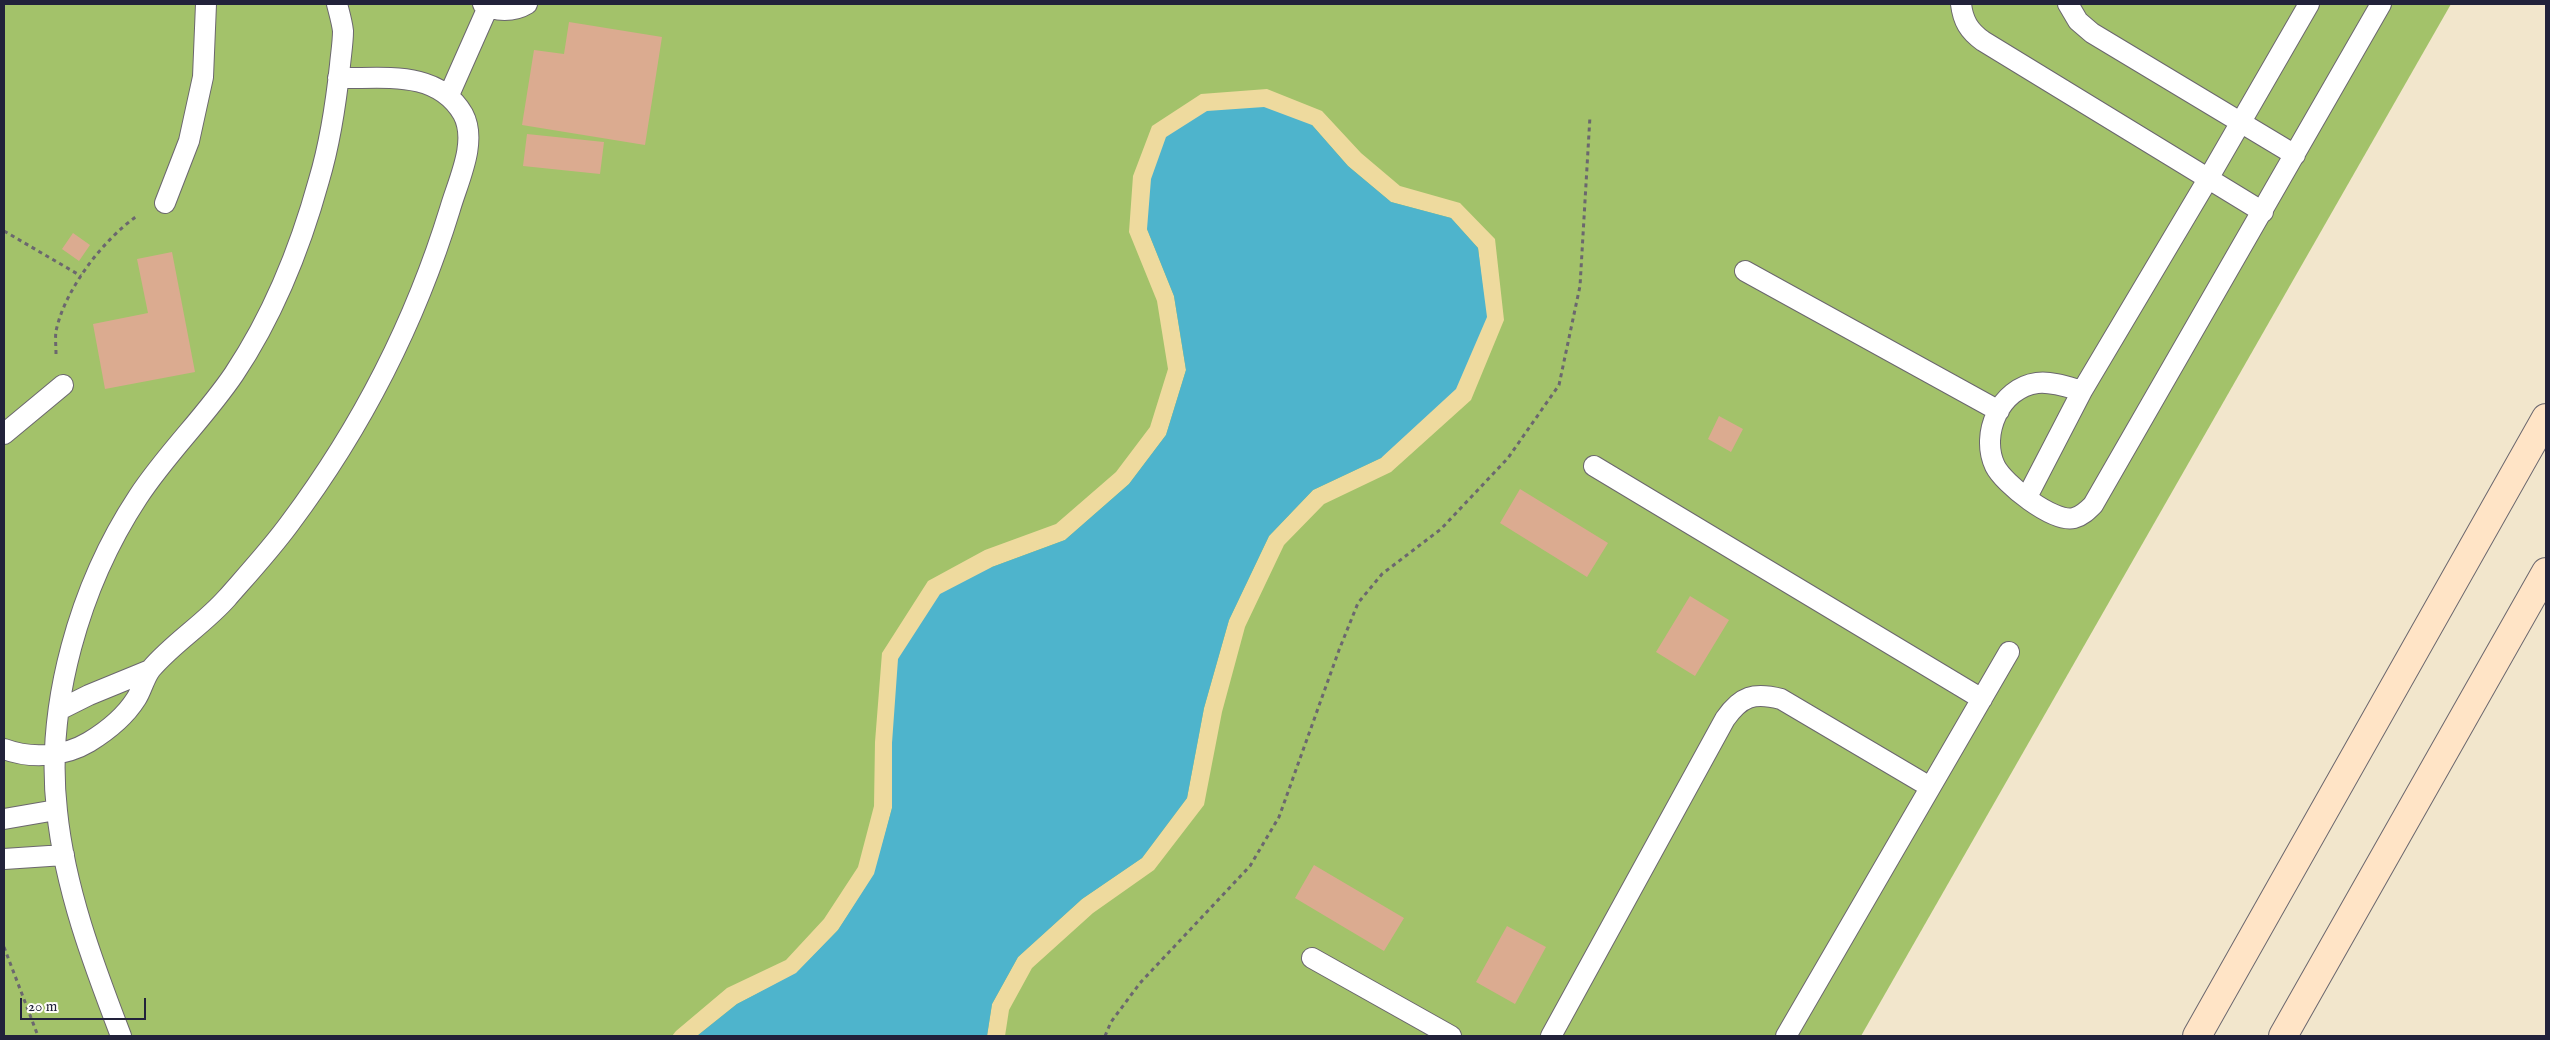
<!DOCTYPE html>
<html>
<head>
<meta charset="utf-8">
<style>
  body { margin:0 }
  #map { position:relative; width:2550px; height:1040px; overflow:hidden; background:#f2e6cc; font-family:"IM FELL English",serif }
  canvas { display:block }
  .frame { position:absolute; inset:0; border:5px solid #22223b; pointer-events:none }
  .scale { position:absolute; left:20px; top:998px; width:126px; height:22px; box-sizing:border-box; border:2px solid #22223b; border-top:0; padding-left:6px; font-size:15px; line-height:18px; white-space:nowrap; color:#22223b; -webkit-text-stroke:4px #fdfcf7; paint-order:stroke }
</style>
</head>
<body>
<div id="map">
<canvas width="2550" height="1040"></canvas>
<div class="frame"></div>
<div class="scale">20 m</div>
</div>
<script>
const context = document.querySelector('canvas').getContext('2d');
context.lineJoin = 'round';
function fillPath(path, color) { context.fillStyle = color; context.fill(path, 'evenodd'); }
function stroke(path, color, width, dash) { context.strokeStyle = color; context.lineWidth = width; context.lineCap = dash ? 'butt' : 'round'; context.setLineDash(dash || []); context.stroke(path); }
fillPath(new Path2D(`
  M4 4H2451L1861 1036H4Z`), '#a3c26a');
fillPath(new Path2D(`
  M1267 89 1322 111 1361 153 1400 186 1460 203 1495 239 1504 320 1471 400 1391 472 1324 504 1284 545 1245 627 1222 712 1204 805 1154 870 1093 913 1032 968 1009 1010 1005 1036H987L992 1004 1018 957 1082 899 1142 858 1187 798 1204 708 1229 620 1269 536 1313 490 1381 458 1486 317 1478 248 1451 218 1391 202 1348 166 1312 125 1147 229 1174 296 1186 370 1166 435 1129 484 1065 540 992 567 892 743V808L875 874 838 930 796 974 737 1004 697 1036H672L676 1031 727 988 786 960 824 919 858 867 874 806 875 742 882 653 928 581 985 550 1056 524 1116 472 1150 427 1168 369 1157 301 1129 232 1133 176 1152 126 1201 94Z`), '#eeda9e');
fillPath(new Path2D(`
  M1264 107 1312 125 1348 166 1391 202 1451 218 1478 248 1487 317 1456 389 1381 458 1313 490 1269 536 1229 620 1204 708 1187 798 1142 858 1082 899 1018 957 992 1004 987 1036H697L737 1004 796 973 838 930 874 874 892 808V743L898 659 940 594 992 567 1065 540 1129 484 1166 435 1186 370 1174 296 1147 229 1151 179 1166 137 1207 111Z`), '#4eb4cc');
fillPath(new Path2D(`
  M569 22 662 37 645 145 522 125 534 50 564 54Z
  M527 134 604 142 600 174 523 166Z
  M73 233 90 245 79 261 62 249Z
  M172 252 195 372 105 389 93 324 148 313 137 259Z
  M1719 416 1743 429 1731 452 1708 439Z
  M1520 489 1608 543 1587 577 1500 523Z
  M1690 596 1729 620 1695 676 1656 652Z
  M1314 865 1404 918 1384 951 1295 898Z
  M1507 926 1546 947 1515 1004 1476 982Z`), '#dbab90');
const lane = new Path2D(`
  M483 4C495 12 514 12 527 4
  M1961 4C1963 21 1969 31 1983 41L2263 212
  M2068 4 2078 21 2092 33 2295 155
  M449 95 488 7
  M165 203 189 141 203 77 206 4
  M1745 271 1999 411
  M2082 391C2068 387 2051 381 2037 383 2000 388 1980 434 1995 466 2004 484 2053 523 2074 518 2082 516 2088 510 2093 505L2381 4
  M4 434 63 385
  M1594 466 1982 699
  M2027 497 2082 391 2208 179 2309 4
  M59 710 89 695 150 670
  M4 749C31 759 64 757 89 742 107 731 124 718 136 699 142 690 144 678 151 669 173 643 204 624 227 598 248 574 271 549 290 523 361 428 415 323 450 209 458 181 478 142 463 114 437 69 383 79 338 78
  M4 819 56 810
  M4 859 64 855
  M1312 958 1451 1036
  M121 1036C93 963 65 889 57 811 45 705 80 585 138 497 166 454 205 417 234 374 274 314 300 249 319 180 330 143 336 103 340 65 341 54 343 42 343 31 342 22 339 12 337 4
  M1551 1036 1725 719C1741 696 1754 692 1781 699L1930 787
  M1786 1036 2009 652`);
const secondary = new Path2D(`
  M2197 1036 2546 418
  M2283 1036 2546 572`);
stroke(lane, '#6b676e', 22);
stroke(secondary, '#6b676e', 30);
stroke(new Path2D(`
  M4 231 81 276
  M56 354C56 346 55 338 56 331 65 289 103 240 137 216
  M4 947 38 1036
  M1105 1036 1111 1022 1140 983 1250 866 1279 817 1339 650 1358 603 1382 574 1441 529 1508 458 1559 385 1580 286 1590 116`), '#6b676e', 3, [4, 4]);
stroke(lane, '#fff', 20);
stroke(secondary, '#ffe4c6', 28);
</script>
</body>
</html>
